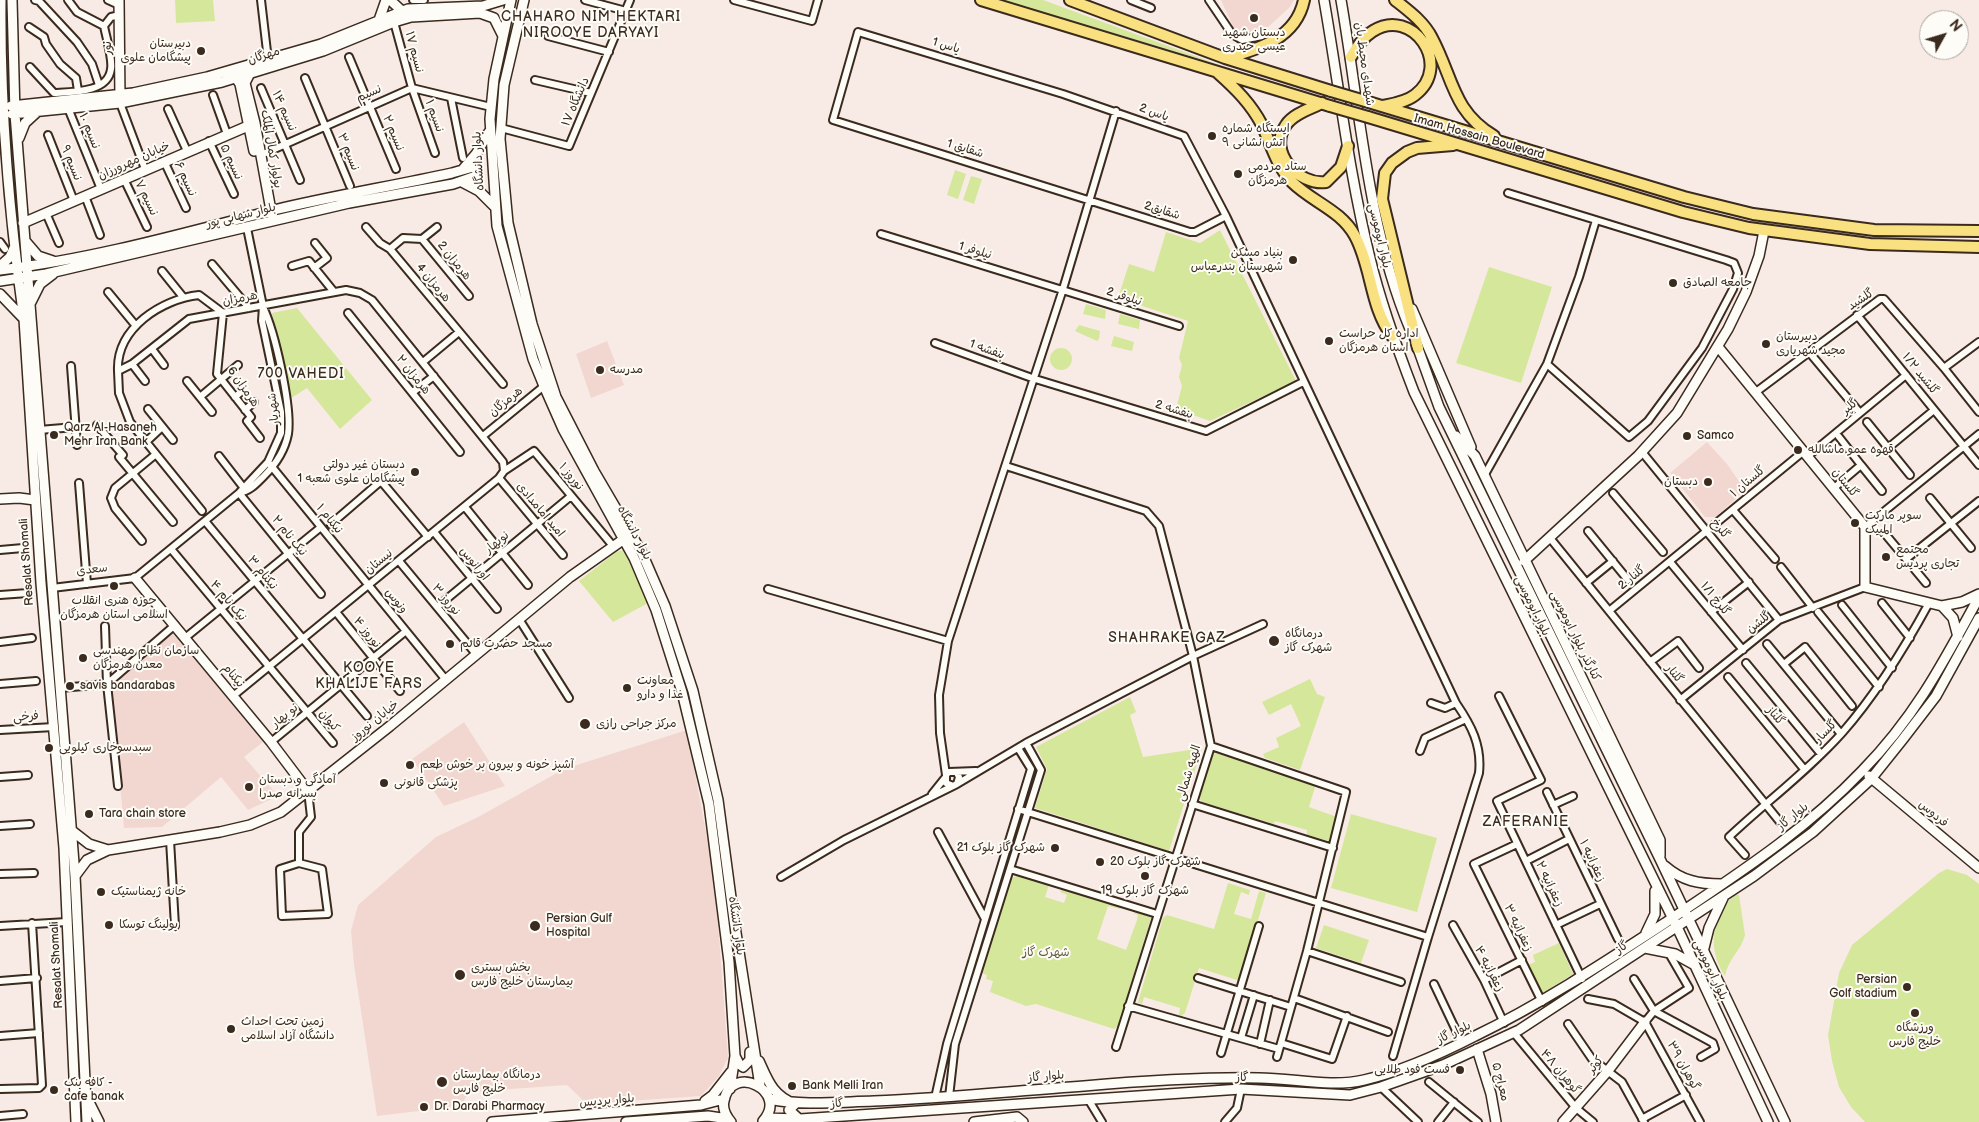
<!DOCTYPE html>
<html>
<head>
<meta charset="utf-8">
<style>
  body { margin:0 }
  #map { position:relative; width:1979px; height:1122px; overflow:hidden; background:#f8ebe6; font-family:"Balsamiq Sans",sans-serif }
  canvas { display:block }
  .north { position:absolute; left:1919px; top:10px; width:50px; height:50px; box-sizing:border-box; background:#fdfcf7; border:1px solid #afa8a0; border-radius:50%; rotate:51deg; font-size:14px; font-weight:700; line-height:20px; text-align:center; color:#3b2a1e }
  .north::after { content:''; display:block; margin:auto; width:18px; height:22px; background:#3b2a1e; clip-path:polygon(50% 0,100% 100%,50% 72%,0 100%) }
</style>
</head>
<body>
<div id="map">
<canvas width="1979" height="1122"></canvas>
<div class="north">N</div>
</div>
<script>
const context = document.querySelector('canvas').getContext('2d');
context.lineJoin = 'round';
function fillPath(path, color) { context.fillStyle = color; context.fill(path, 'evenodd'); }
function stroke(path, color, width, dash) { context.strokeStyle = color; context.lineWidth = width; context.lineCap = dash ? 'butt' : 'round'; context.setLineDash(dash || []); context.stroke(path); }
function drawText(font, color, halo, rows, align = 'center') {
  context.font = font + ' "Balsamiq Sans","Playpen Sans Arabic",sans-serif'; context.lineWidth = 4; context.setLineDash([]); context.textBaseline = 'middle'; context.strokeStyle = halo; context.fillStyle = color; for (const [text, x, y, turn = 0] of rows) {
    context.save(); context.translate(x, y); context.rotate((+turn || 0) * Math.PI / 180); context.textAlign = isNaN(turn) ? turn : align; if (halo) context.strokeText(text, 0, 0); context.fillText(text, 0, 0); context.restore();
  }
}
fillPath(new Path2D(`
  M1221 0H1294L1290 7 1267 28 1247 33H1236Z
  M607 341 624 385 591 398 576 354Z
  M1707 442 1727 464 1745 490 1716 517H1705L1670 473Z
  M173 633 263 742 244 757 278 796 248 810 221 777 162 827 124 828 111 682Z
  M464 722 505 786 444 806 412 759Z
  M687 730 708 843 718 922 728 1058 719 1076 701 1096 587 1104 567 1085 469 1092 461 1106 377 1116 354 965 351 931 358 905 436 837 480 816 564 769Z`), '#f2d7d1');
fillPath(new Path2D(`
  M175 0H213L215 21 176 23Z
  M1002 0H1043L1220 65Z
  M955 170 966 174 958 199 947 195Z
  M971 176 982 179 974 204 963 200Z
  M1220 230 1296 381 1210 421 1176 409 1182 386 1179 377 1182 365 1179 358 1188 321 1118 298 1129 264 1154 272 1166 232 1200 243Z
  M1489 267 1552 287 1521 383 1456 363Z
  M1086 304 1106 310 1105 319 1083 314Z
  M297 308 372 400 340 429 307 388 288 400 272 313Z
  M1120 314 1140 320 1139 329 1118 324Z
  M1079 325 1100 331 1099 339 1097 341 1075 331Z
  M1114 336 1134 342 1132 351 1111 346Z
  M1050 359a11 11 0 1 1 22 0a11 11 0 1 1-22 0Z
  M623 550 650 602 613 622 579 581 616 552Z
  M1310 679 1317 694 1325 697 1300 770 1265 758 1263 754 1279 747 1276 738 1301 726 1291 704 1269 715 1262 702Z
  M1130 697 1136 712 1130 715 1143 757 1202 748 1169 851 1035 808 1047 769 1036 747Z
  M1216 753 1312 783 1315 787 1309 807 1337 817 1332 839 1329 841 1307 835V830L1275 821 1274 824 1202 802 1199 798 1212 755Z
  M1351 814 1437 838 1417 912 1331 888Z
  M1947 869 1967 875 1979 884V1122H1865L1851 1107 1839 1087 1832 1061 1828 1035 1839 973 1852 945 1939 873Z
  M1017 876 1049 885 1045 897 1064 903 1067 895 1060 892 1062 889 1118 906 1121 909 1108 906 1097 939 1126 950 1137 920 1138 915 1133 913 1137 912 1151 918 1118 1026 1114 1029 1036 1004 1026 1006 990 992 993 981 986 979 987 975 982 973 1011 878Z
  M1228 883 1250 890 1249 895 1241 892 1234 914 1251 919 1259 891 1266 893 1240 981 1199 968 1185 1013 1181 1016 1179 1015 1180 1008 1144 997 1142 1004 1138 1002 1163 918 1167 915 1214 929Z
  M1735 894 1739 895 1745 935C1742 949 1728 959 1725 976 1707 949 1711 917 1735 894Z
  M1324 925 1369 940 1361 963 1316 948Z
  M1559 943 1573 974 1541 994 1528 965 1535 962 1533 955Z`), '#d5e79b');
const street = new Path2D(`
  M35 0 39 1 77 42 92 64 99 85
  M68 0 77 12 104 26
  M108 0 119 5
  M261 0 268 60
  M413 0H424
  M585 0 626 11
  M734 0 812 21 818 0
  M1131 0 1151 8
  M1209 0 1232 34 1242 40 1262 36
  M394 22 412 88 435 153
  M29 27 44 37 46 44 60 64 76 78 78 91
  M548 36 609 52
  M349 57 396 169
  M30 67 54 93C72 92 108 93 111 69 113 59 106 37 104 26L111 17 120 15
  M305 78 350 186
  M535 80 591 93
  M261 88 300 180
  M213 95 227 134
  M451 98 463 158
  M120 103 145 169
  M68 108 101 189
  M168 109 187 151
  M501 128 569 146 630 0
  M48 135 74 201
  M209 141 234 194
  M261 155 412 88 491 107
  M164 161 186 208
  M124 179 147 227
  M85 196 100 235
  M46 213 59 243
  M1226 216 1195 232H1190L833 120 858 32 1063 94 1184 136 1226 216 1456 703C1471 725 1482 745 1479 773L1428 937
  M366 227 380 243 390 249 503 384
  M881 234 1179 326
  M422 239 469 296
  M0 242 5 249
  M390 249 403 238 422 239 437 227
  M212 264 249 308
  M292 266 309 261 334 292
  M314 268 327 258 315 243
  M162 271 183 297
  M108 292 136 326
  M348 313 460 452
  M1857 315 1979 465
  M935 343 1032 378 1206 431 1303 382
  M152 349 164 365
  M1809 352 1860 413
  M423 362 459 332
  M132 364 145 381
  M1547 364 1579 277 1596 220
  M71 366 77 445
  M1944 368 1979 342
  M118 371C116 328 162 299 199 295L223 313 217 374 251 417 247 421 260 438
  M187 381 212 412
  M413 392 434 376
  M1756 392 1880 299H1884L1944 368 1979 412
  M200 397 238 365
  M235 397 241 392
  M148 409 173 440
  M245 410 254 402
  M1867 422 1910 475
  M97 425 123 455 119 457 173 522
  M39 430 75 427
  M483 436 544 386
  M1839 437 1861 465
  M146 442 162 427
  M1888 448 1934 410
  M1642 452 1779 620
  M219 456 243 487
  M1808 456 1906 375
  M268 462 446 680
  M1006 466 1146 511 1159 526 1193 656 1263 624
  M504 471 534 451 613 546
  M1484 476 1547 364 1629 437 1648 421 1702 348 1733 289 1738 273 1734 263 1726 260 1508 193
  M499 478 563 555
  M79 483 87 584
  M1834 488 1861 465 1882 491
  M239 493C250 491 256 484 264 476 275 465 285 450 288 434 292 407 275 332 263 307
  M239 493 321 594
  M1613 493 1663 552
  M1930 498 1971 548
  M465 507 528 585
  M1733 510 1775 559
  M202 511 130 422 119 393 118 371 132 364 189 319 346 290 360 293 372 300 503 462 504 471 499 478 233 696
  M205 521 367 716
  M331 524 381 481 428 537
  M1865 527 1979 434
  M1588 531 1628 580
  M434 532 497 609
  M1886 535 1926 583
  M1550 538 1780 822
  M142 541 115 508 111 498 115 488 156 454
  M171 549 333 743
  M0 550 23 548
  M1906 559 1979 501
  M399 561 476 654
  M1670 562 1743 650
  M1781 567 1813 608
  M1586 583 1613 561
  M52 588 135 578 239 493 268 462 281 433V412L262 321 263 306 247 228
  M768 589 948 641
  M0 595 28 593
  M1882 603 1910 638
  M1842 605 1892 668
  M437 607 571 496
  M1609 611 1804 451
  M336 612 400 691
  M1711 612 1749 582
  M1818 612 1879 687
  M519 619 569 698
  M105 626 107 684 118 786
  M185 638 321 527
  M0 642 32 638
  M1767 644 1841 734
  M1650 662 1678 641 1699 668
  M1746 663 1821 754
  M1784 664 1805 647 1852 706
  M1728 677 1804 769
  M0 684 36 681
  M60 688 107 684 175 625
  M1499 696 1541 780 1497 801 1582 979
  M1680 700 1779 620 1865 587
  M1431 703 1445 708 1456 703
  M0 730 54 727
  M271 742 406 631
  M1211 746 1346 792 1307 951 1277 1057
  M1420 751 1425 738 1466 719
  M957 773 959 777 957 784 953 786 946 783V775L949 772 976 771
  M946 775 940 733 939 695 948 641 1063 289 1116 111
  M0 777 28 775
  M957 784 1026 743 1193 656 1211 746 1116 1047
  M1547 792 1618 939
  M932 794 944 779
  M1192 804 1333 848
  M1553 805 1573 796
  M1018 809 1428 937 1393 1056
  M0 826 30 824
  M938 832 985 919
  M170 840 175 926
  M1517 844 1474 864 1542 1002
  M1745 855 1729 837C1766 802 1808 771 1842 733 1877 693 1904 649 1929 603
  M1526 861 1569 839
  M299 863 322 869 328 914 282 916 280 869Z
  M299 863V832L311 817 308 791
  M1010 869 1157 914
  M0 874 34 873
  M781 877 844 840 953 786
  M1453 925 1484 980 1504 1023
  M1556 925 1600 904
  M0 926 67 922
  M1307 951 1401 982
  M1198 978 1291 1007
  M1634 979 1654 1011 1713 1043 1715 1049 1701 1057
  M1484 980 1522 960
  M0 981 37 978
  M1434 984 1462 1043
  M1294 998 1388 1032
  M1588 999 1614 1004 1645 1022 1700 1122
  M1128 1006 1279 1049
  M1645 1022 1654 1011 1689 988 1671 957
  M1568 1024 1592 1059 1622 1082 1644 1122
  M1514 1033 1576 1108 1593 1122
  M0 1036 39 1033
  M1241 1038 1254 995
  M1281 1043 1332 1059 1347 1016
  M1260 1044 1270 1000
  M1221 1053 1259 926
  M1429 1082 1478 1122
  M1381 1087 1418 1122
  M0 1089 39 1088 42 1085 32 923
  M949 1097 955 1044 1041 770 1026 743
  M935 1098 947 1044 1031 769 1018 748
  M1088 1099 1102 1122
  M0 1116 23 1114
  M1642 1119 1686 1095
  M1225 1122 1237 1108 1241 1089
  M1438 1122 1454 1102`);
const secondary = new Path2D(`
  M1 0C0 106 9 214 24 319L41 583 64 848 76 1122
  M12 0 15 114 75 876 87 1122
  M119 0 120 100
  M390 0 402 11
  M511 0 494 79 490 119 497 226 533 359 544 386 563 429 634 558 656 610 682 692 709 804 729 962 735 1056 730 1089
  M524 0 504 85 500 139 508 223 532 324 556 397 594 471 642 553 665 606 693 691 718 800 734 920 760 1086
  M1324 0C1339 86 1349 174 1370 258 1381 304 1397 348 1414 392L1677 927 1768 1122
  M1341 0C1360 109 1367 226 1410 329
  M379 20 386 0
  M250 73 245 83 255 123 272 216
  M236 78 240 84 254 151
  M11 106 133 93 207 77 321 44 408 9 483 6 503 0
  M12 114 120 103 222 82 323 51 394 22 411 17 480 13 494 18 503 36
  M19 138 25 123 38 111
  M464 168 476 154 489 132
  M462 182 479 191 494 206
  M23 223 255 123
  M26 242 38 256 53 261
  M0 266 10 257 14 248
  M0 270C93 259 184 233 274 210 332 196 393 186 452 173L473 167 478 171 476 176 453 184 349 203 46 274 0 281
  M0 294 24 319
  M31 302 40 284 53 274
  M1412 309 1471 447
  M1416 343 1439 407 1660 859 1785 1122
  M1719 348 1865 527V587L1942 606
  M1456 436 1475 456 1660 840V856
  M0 499 19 498 35 500
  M1524 561 1638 456 1677 413 1728 329 1746 292 1759 256 1764 231
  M135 578 271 742 308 791
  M1958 637 1953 618 1942 606 1962 602 1979 594
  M1869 776 1979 868
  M71 830 89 844 108 850
  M1665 866C1682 881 1699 884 1722 884
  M75 876 87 860 108 850 220 832 250 825 281 812 390 726 570 577 624 539
  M1646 933 1655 914V891
  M1645 948 1675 954 1693 964
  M1703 952 1709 928 1723 898
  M1477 1049 1491 1094 1496 1122
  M735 1056 739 1064 743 1067 750 1060V1052
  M759 1061C768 1081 773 1096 795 1104L789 1110 799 1119
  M769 1099C804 1106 838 1102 874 1101 944 1098 1014 1091 1084 1086 1142 1081 1201 1077 1259 1078 1294 1078 1330 1088 1364 1080 1403 1071 1440 1054 1475 1036 1543 1003 1605 962 1668 921 1736 875 1805 831 1862 771 1915 717 1943 663 1979 597
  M705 1101 713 1095 731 1072
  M89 1102 99 1122
  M766 1118 800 1119 1241 1089 1350 1095 1381 1087 1443 1065 1519 1030 1754 876 1813 832 1871 779 1903 739 1936 696 1979 618
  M492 1122 701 1105 724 1099
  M626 1122 708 1116 728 1119
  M731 1122C726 1116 722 1109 724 1101 731 1062 790 1091 763 1121
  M974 1122 1017 1117 1023 1122
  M1563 1122 1607 1072 1645 1022`);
const primary = new Path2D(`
  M981 0 1330 106
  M1070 0 1225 58 1331 91
  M1395 0C1409 11 1424 22 1432 38 1453 77 1452 111 1494 136
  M1351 57C1357 47 1363 37 1373 31 1412 6 1454 65 1415 95 1406 102 1393 104 1383 106
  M1226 58C1260 49 1296 38 1304 0
  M1218 73C1236 89 1251 104 1262 125 1271 144 1277 167 1292 182 1312 202 1341 210 1355 236 1372 267 1370 307 1392 336
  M1365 101 1684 197 1753 214 1874 230 1979 231
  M1322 103C1310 109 1293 114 1286 125 1267 152 1299 186 1326 182L1341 167 1348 146
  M1368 117 1683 212 1749 228 1870 244 1979 247
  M1418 348 1382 199 1385 173 1392 163 1407 152 1417 148 1453 145`);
stroke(street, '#3b2a1e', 10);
stroke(secondary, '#3b2a1e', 12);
stroke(primary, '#3b2a1e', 14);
stroke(street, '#fdfcf7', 6);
stroke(secondary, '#fdfcf7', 9);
stroke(primary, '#f9e181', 10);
const primaryBridge = new Path2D(`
  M1331 91 1365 101
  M1330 106 1368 117`);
stroke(primaryBridge, '#3b2a1e', 14, []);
stroke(primaryBridge, '#f9e181', 10);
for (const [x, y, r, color] of [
  [1254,18,5,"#3b2a1e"],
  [201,51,5,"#3b2a1e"],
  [1212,136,5,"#3b2a1e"],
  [1238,174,5,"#3b2a1e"],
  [1293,260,5,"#3b2a1e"],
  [1673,283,5,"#3b2a1e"],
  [1329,341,5,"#3b2a1e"],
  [1766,344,5,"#3b2a1e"],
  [600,370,5,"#3b2a1e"],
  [54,435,5,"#3b2a1e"],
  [1687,436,5,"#3b2a1e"],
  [1798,450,5,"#3b2a1e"],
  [415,472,5,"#3b2a1e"],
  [1708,482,5,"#3b2a1e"],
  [1855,523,5,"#3b2a1e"],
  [1886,557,5,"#3b2a1e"],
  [114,586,5,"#3b2a1e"],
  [1274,641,6,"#3b2a1e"],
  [450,644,5,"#3b2a1e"],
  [83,658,5,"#3b2a1e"],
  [70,686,5,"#3b2a1e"],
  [627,688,5,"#3b2a1e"],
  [585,724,6,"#3b2a1e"],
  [49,748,5,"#3b2a1e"],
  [410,765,5,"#3b2a1e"],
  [384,783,5,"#3b2a1e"],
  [249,787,5,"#3b2a1e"],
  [89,814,5,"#3b2a1e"],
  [1055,848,5,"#3b2a1e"],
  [1100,862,5,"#3b2a1e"],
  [1145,876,5,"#3b2a1e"],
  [101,892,5,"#3b2a1e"],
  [109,925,5,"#3b2a1e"],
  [535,926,6,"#3b2a1e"],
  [460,975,6,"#3b2a1e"],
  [1907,987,5,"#3b2a1e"],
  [1915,1013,5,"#3b2a1e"],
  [231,1029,5,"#3b2a1e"],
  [1460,1070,5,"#3b2a1e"],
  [442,1082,6,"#3b2a1e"],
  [792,1086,5,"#3b2a1e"],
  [54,1090,5,"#3b2a1e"],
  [424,1107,5,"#3b2a1e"]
]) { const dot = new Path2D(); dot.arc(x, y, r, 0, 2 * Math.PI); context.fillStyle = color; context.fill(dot); stroke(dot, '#fdfcf7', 2); }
drawText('12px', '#3b2a1e', '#fdfcf7', [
  ["دبستان شهید",1254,33,"center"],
  ["عیسی حیدری",1254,47,"center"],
  ["دبیرستان",191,44,"right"],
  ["پیشگامان علوی",191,58,"right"],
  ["ایستگاه شماره",1222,129],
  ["۹ اتش نشانی",1222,143],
  ["ستاد مردمی",1248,167],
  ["هرمزگان",1248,181],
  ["بنیاد مسکن",1283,253,"right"],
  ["شهرستان بندرعباس",1283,267,"right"],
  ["جامعه الصادق",1683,283],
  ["اداره کل حراست",1339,334],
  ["استان هرمزگان",1339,348],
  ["دبیرستان",1776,337],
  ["مجید شهریاری",1776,351],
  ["مدرسه",610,370],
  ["Qarz Al-Hasaneh",64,428],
  ["Mehr Iran Bank",64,442],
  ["Samco",1697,436],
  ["قهوه عمو ماشالله",1808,450],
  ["دبستان غیر دولتی",405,465,"right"],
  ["پیشگامان علوی شعبه 1",405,479,"right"],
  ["دبستان",1698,482,"right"],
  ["سوپر مارکت",1865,516],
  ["المپیک",1865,530],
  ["مجتمع",1896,550],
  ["تجاری پردیس",1896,564],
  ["حوزه هنری انقلاب",114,601,"center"],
  ["اسلامی استان هرمزگان",114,615,"center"],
  ["درمانگاه",1285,634],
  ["شهرک گاز",1285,648],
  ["مسجد حضرت قائم",460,644],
  ["سازمان نظام مهندسی",93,651],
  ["معدن هرمزگان",93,665],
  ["معاونت",637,681],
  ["غذا و دارو",637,695],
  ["savis bandarabas",80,686],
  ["مرکز جراحی رازی",596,724],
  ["سبدسوخاری کیلویی",59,748],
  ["آشپز خونه و بیرون بر خوش طعم",420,765],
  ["آمادگی و دبستان",259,780],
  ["بسرانه صدرا",259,794],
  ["پزشکی قانونی",394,783],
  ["Tara chain store",99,814],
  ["شهرک گاز بلوک 21",1045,848,"right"],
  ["شهرک گاز بلوک 20",1110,862],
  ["شهرک گاز بلوک 19",1145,891,"center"],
  ["خانه ژیمناستیک",111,892],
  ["Persian Gulf",546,919],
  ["Hospital",546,933],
  ["بولینگ توسکا",119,925],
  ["بخش بستری",471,968],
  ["بیمارستان خلیج فارس",471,982],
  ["Persian",1897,980,"right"],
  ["Golf stadium",1897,994,"right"],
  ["زمین تحت احداث",241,1022],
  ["دانشگاه آزاد اسلامی",241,1036],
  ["ورزشگاه",1915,1028,"center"],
  ["خلیج فارس",1915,1042,"center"],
  ["فست فود طلایی",1450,1070,"right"],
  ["درمانگاه بیمارستان",453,1075],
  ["خلیج فارس",453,1089],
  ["کافه بنک -",64,1083],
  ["cafe banak",64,1097],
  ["Bank Melli Iran",802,1086],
  ["Dr. Darabi Pharmacy",434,1107]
], 'left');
drawText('12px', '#3b2a1e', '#fdfcf7', [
  ["یاس 1",946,46,17],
  ["نور",108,48,-91],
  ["نسیم ۱۷",414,52,75],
  ["مهرگان",264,56,-17],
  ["شهدای محیط بان",1364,64,82],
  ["نسیم",369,94,-24],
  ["دانشگاه ۱۷",576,102,-67],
  ["نسیم ۱۴",284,111,66],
  ["یاس 2",1154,113,20],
  ["نسیم ۱",434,116,70],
  ["نسیم ۱۰",89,131,68],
  ["نسیم ۲",393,133,67],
  ["Imam Hossain Boulevard",1479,137,16],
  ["بولوار کمال الملک",271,149,80],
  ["شقایق 1",965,149,17],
  ["نسیم ۳",348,152,68],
  ["خیابان مهرورزان",134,161,-24],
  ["بلوار دانشگاه",479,161,-93],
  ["نسیم ۵",231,162,65],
  ["نسیم ۹",71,163,68],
  ["نسیم ۶",185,179,65],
  ["نسیم ۷",146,198,64],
  ["شقایق2",1162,211,17],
  ["بلوار شهابی پور",241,216,-14],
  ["بلوار ابوموسی",1379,236,77],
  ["نیلوفر 1",975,251,17],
  ["هرمزان 2",454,261,51],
  ["هرمزان 4",433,283,50],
  ["نیلوفر 2",1124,297,18],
  ["هرمزان",240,299,-11],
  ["گلشید",1861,300,-33],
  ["بنفشه 1",987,350,20],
  ["گلشید ۱/۲",1920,374,51],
  ["هرمزان ۲",413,375,51],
  ["هرمزان 6",243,387,55],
  ["هرمزگان",506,402,-39],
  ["گلپر",1850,407,-40],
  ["شهریار",274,409,-96],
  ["بنفشه 2",1174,410,17],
  ["نوروز ۱",571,477,50],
  ["گلستان ۱",1748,482,-40],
  ["گلستان",1845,483,51],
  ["امید امامدادی",540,510,50],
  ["نیکنام ۱",329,519,51],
  ["گلرخ",1720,529,51],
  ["بلوار دانشگاه",634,533,62],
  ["نیک نام ۲",289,536,51],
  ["نوبهار",497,543,-40],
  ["Resalat Shomali",27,562,-94],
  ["نیستان",379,562,-39],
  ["اورانوس",474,564,51],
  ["سعدی",92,570,-7],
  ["نیکنام ۳",262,573,51],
  ["گلنار 2",1632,578,-39],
  ["گلرخ ۱/۱",1715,599,51],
  ["نوروز ۳",446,600,50],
  ["نیک نام ۴",228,601,50],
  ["ونوس",396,601,51],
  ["بلوار ابوموسی",1532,606,64],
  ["گلشن",1759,623,-38],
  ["نوروز ۴",367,633,51],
  ["کنارگذر بلوار ابوموسی",1575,636,64],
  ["گلنار",1674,674,51],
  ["نیکنام",233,676,50],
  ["نو بهار",285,716,-39],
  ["گلناز",1775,716,50],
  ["فرخی",26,717,-4],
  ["کیوان",329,721,50],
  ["خیابان نوروز",375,721,-39],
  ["گلسار",1826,732,-46],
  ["الهیه شمالی",1189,773,-73],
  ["فردوس",1933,814,40],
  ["بلوار گاز",1793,817,-39],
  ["زعفرانیه ۱",1592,861,65],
  ["زعفرانیه ۲",1549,884,65],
  ["بلوار دانشگاه",736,926,82],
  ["زعفرانیه ۳",1518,928,64],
  ["گاز",1622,948,-34],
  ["Resalat Shomali",57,965,-93],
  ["زعفرانیه ۴",1489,969,62],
  ["بلوار ابوموسی",1710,970,65],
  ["بلوار گاز",1454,1033,-26],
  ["کوثر",1596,1065,-51],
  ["گوهران ۳۹",1683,1066,61],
  ["گوهران ۴۸",1560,1072,50],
  ["بلوار گاز",1046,1077,-5],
  ["گاز",1242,1078,1],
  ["معراج ۵",1500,1082,76],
  ["بلوار پردیس",607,1101,-5],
  ["گاز",837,1104,-4]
]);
drawText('12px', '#62593d', '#fdfcf7', [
  ["شهرک گاز",1046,953]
]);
context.letterSpacing = '1px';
drawText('14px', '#3b2a1e', '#fdfcf7', [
  ["CHAHARO NIM HEKTARI",591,17],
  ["NIROOYE DARYAYI",591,33],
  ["700 VAHEDI",301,374],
  ["SHAHRAKE GAZ",1167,638],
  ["KOOYE",369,668],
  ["KHALIJE FARS",369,684],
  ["ZAFERANIE",1526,822]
]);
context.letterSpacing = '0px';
</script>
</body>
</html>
